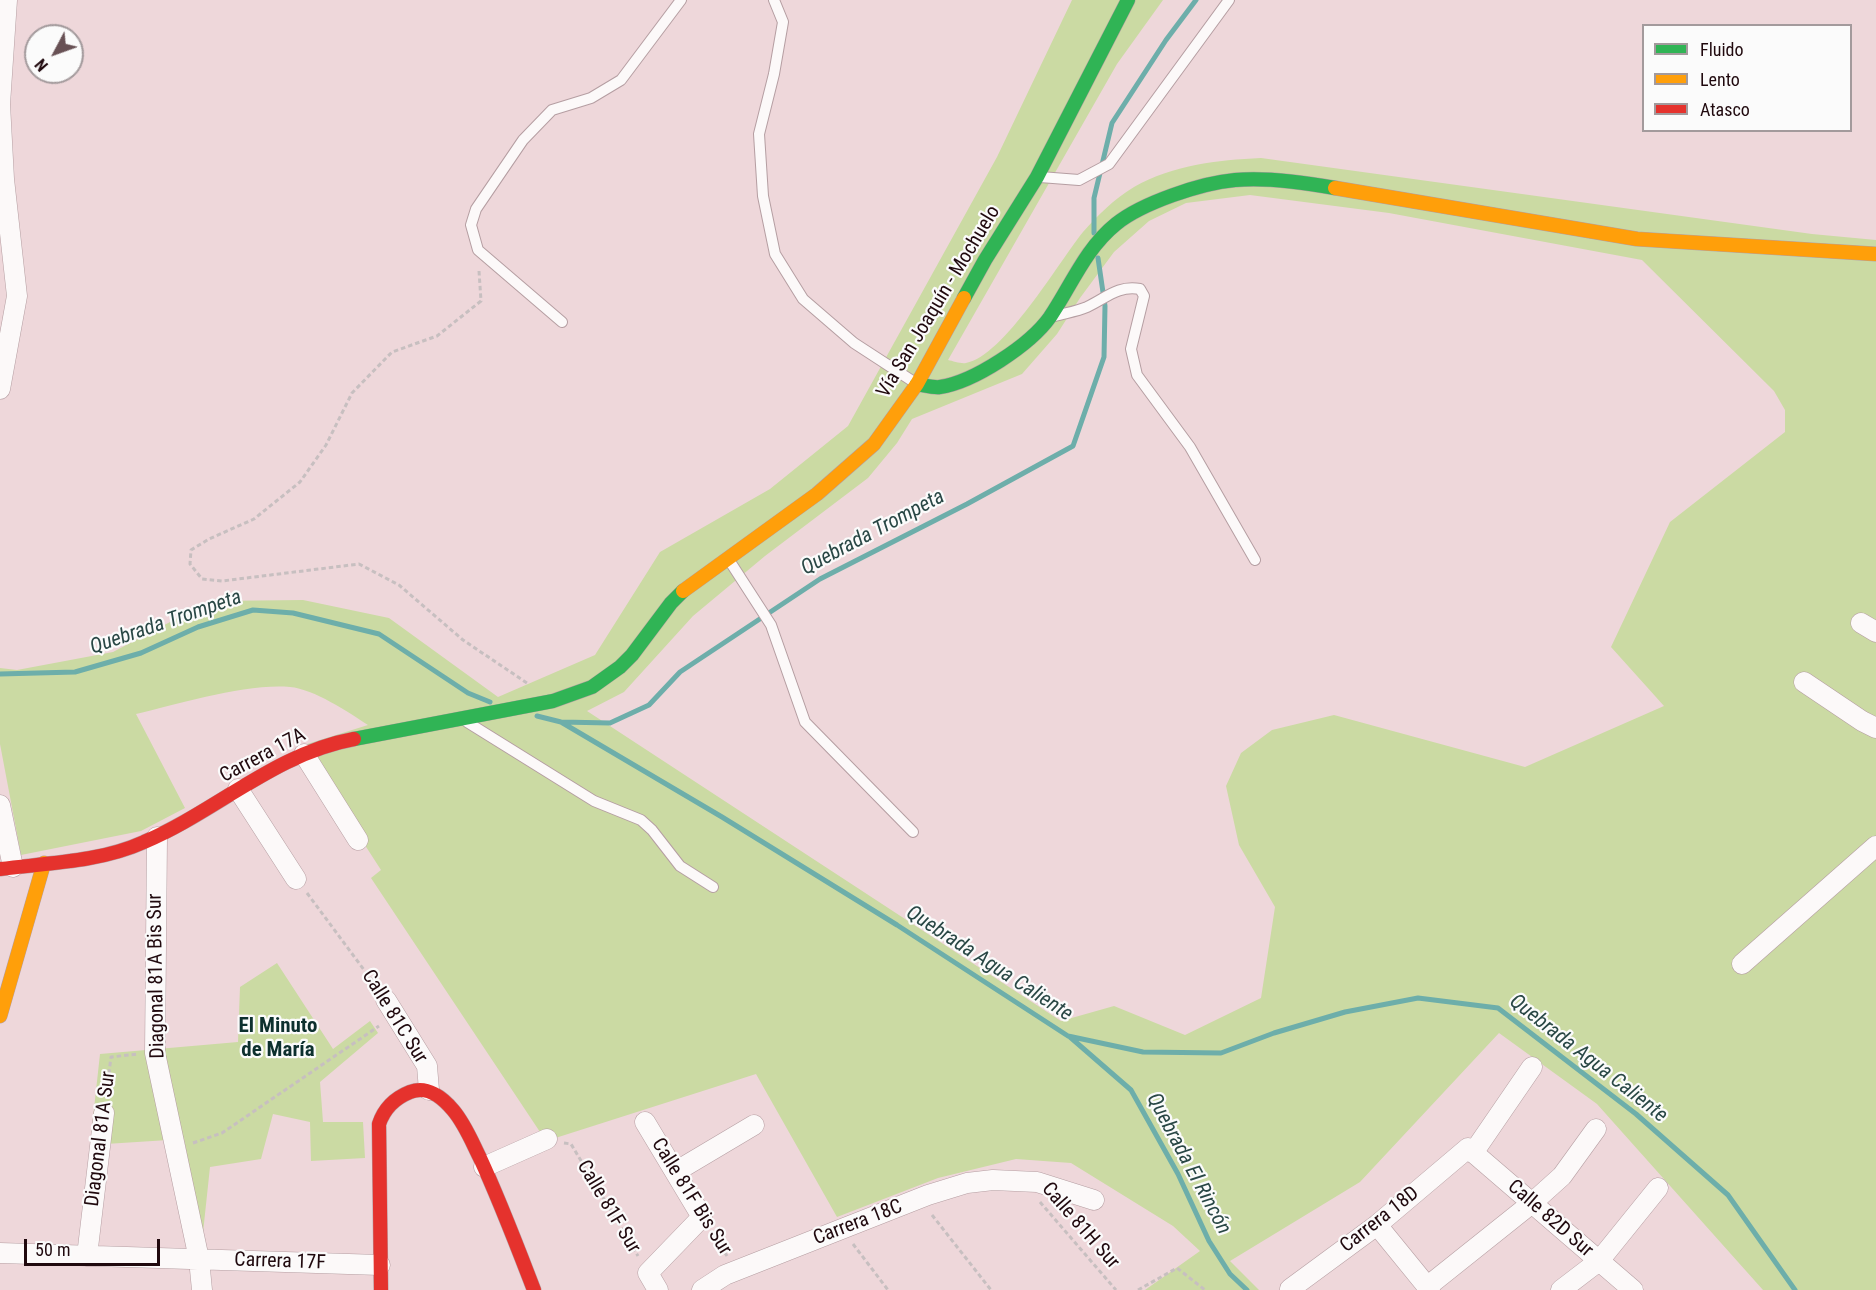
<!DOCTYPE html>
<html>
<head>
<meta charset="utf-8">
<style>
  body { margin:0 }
  #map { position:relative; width:1876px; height:1290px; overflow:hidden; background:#eed7da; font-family:"Roboto Condensed",sans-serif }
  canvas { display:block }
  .legend { position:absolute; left:1642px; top:24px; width:210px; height:108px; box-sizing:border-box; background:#fbfbfb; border:2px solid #a39a9c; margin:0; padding:8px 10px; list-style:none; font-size:18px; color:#20090e }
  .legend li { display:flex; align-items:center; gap:12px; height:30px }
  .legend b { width:30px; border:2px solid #a39a9c }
  .north { position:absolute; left:24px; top:24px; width:60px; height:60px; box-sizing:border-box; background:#fbfbfb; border:2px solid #a39a9c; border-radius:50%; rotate:229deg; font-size:16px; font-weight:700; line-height:24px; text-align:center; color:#20090e }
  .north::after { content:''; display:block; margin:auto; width:21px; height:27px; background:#685155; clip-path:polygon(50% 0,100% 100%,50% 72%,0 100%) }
  .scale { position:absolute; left:24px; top:1239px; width:136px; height:27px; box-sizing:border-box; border:3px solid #20090e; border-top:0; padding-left:8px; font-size:18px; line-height:21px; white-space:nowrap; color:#20090e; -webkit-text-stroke:4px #fbfbfb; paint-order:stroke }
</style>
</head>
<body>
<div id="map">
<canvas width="1876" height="1290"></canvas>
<ul class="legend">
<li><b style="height:8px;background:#30b455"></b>Fluido</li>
<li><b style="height:8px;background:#ff9f0a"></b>Lento</li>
<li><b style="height:8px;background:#e5322d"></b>Atasco</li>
</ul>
<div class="north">N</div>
<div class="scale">50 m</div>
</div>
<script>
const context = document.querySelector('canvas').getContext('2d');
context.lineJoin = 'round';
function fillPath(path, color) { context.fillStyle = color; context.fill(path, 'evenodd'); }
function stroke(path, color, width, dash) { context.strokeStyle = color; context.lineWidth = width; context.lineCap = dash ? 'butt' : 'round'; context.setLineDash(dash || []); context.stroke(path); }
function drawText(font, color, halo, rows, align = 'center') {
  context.font = font + ' "Roboto Condensed",sans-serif'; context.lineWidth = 4.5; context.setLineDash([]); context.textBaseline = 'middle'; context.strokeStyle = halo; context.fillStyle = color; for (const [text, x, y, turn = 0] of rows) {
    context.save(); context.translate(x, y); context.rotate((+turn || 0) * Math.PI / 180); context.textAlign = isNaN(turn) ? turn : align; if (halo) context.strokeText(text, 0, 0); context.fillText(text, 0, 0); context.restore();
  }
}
fillPath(new Path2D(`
  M1072 0H1163L1117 64 948 360C953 361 961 364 966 363 1004 356 1058 263 1083 232 1098 215 1114 199 1134 187 1173 165 1217 160 1261 158L1812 234 1876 240V1290H1763L1597 1104 1499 1033 1360 1182 1230 1261 1259 1290H1145L1200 1251 1173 1226 1071 1163 1016 1159 938 1178 837 1217 756 1074 546 1141 371 878 381 870 301 746 368 725C348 712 314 689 290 687 247 683 179 704 136 714L185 808 141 831 21 855 0 744V668L17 670 113 652 210 601 303 600 389 618 498 697 595 655 660 552 770 489 848 426 997 157ZM1250 195 1389 213 1642 260 1774 391 1785 410V432L1670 522 1611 647 1664 706 1525 767 1334 715 1272 730 1241 753 1226 786 1239 845 1275 907 1261 998 1185 1035 1114 1006 1061 1021 587 711 624 692 693 616 765 556 868 478 897 443 912 419 1022 374 1057 334 1080 298 1114 252 1149 221 1186 203Z
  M277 963 333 1049 370 1021 378 1033 320 1082 323 1122H363L365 1158 311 1161 310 1122 273 1114 261 1159 210 1167 202 1242 184 1139 90 1145 100 1054 238 1042 240 987Z`), '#cbdaa3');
stroke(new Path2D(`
  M1094 233V198L1112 123 1166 40 1196 0
  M0 674 75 672 141 653 198 627 253 610 293 613 379 634 468 693 490 702
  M537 716 561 722 610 723 649 705 680 672 820 579 967 504 1073 446 1104 357 1105 306 1098 258
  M561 722 722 817 897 925 1068 1036 1143 1052 1221 1053 1274 1033 1345 1012 1418 998 1498 1008 1636 1114 1728 1195 1795 1290
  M1070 1037 1131 1090 1178 1174 1209 1241 1230 1274 1247 1290`), '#6daeaa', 5);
const lane = new Path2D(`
  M774 0 783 22 774 74 759 134 763 196 775 254 803 299 854 343 917 384
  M1040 177 1079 180 1109 164 1229 0
  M1055 316C1066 313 1078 311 1087 307 1106 298 1118 285 1140 289L1144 296 1131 349 1137 375 1190 447 1255 560
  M562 322 478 250 471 225 476 209 523 140 552 110 591 98 621 80 681 0
  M729 560 771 625 805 722 913 832
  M467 722 594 801 641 820 652 830 680 866 713 887`);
const street = new Path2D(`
  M0 389 17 296 4 179 0 104 7 0
  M1861 623 1876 632
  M1804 682 1862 721 1876 728
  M304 754 358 840
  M238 789 296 879
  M0 805 13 867
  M157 837 155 1053 199 1259 202 1290
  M1742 964 1876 846
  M386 1000 427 1066 429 1090
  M645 1122 702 1217 648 1273 658 1290
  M1473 1153 1532 1067
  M484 1167 547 1139
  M675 1172 754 1125
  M1377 1225 1430 1290
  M0 1253 380 1265
  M87 1256 104 1113
  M1428 1286 1532 1203 1562 1176 1596 1129
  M1290 1289 1377 1225 1468 1148 1633 1290
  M702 1290 725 1275 928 1195 967 1183 993 1180 1037 1182 1094 1200
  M1561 1290 1599 1261 1658 1188`);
const fast = new Path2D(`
  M964 298 985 260 1037 177 1128 0
  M917 384C924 385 933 388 940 387 974 382 1030 345 1050 317 1071 286 1085 249 1116 224 1142 203 1201 183 1235 180 1267 177 1302 182 1335 188
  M354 739 553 701 592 687 620 667 632 655 671 603 683 591`);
const slow = new Path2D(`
  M1335 188 1637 239 1876 254
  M683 591 817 494 874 444 917 384 964 298
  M0 1016 44 863`);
const jam = new Path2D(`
  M0 869C48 863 100 862 144 842 215 812 276 753 354 739
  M381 1290 379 1124C384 1109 395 1098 410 1092 427 1085 443 1098 453 1110 465 1124 472 1142 480 1158 500 1201 517 1246 534 1290`);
stroke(lane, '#b59ea2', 12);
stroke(street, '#b59ea2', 21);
stroke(fast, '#b59ea2', 15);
stroke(slow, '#b59ea2', 15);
stroke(jam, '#b59ea2', 15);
stroke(new Path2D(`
  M479 271 481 301 437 336 392 352 352 393 326 445 300 482 254 519 209 539 191 550 190 564 202 579 222 581 359 564 399 585 463 640 527 683
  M307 893 376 986
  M106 1096 111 1057 138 1054
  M193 1143 222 1133 379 1026
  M564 1143 571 1144 638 1256
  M1040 1202 1116 1290
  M932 1215 991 1290
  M713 1234 727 1256
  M853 1244 888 1290
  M1138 1290 1177 1268 1205 1290`), '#c7bfc0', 3, [4.5, 3]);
stroke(lane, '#fcf9f9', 10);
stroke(street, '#fcf9f9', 20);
stroke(fast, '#30b455', 14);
stroke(slow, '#ff9f0a', 14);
stroke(jam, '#e5322d', 14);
drawText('20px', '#20090e', '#fbfbfb', [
  ["Vía San Joaquín - Mochuelo",939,302,-59],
  ["Carrera 17A",263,756,-28],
  ["Diagonal 81A Bis Sur",157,976,-91],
  ["Calle 81C Sur",394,1017,58],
  ["Diagonal 81A Sur",101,1139,-83],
  ["Calle 81F Bis Sur",691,1197,58],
  ["Calle 81F Sur",608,1207,59],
  ["Calle 82D Sur",1550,1219,41],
  ["Carrera 18D",1380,1220,-38],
  ["Carrera 18C",858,1223,-21],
  ["Calle 81H Sur",1080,1226,49],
  ["Carrera 17F",280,1262,2]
]);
drawText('italic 21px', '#294745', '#fbfbfb', [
  ["Quebrada Trompeta",873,533,-28],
  ["Quebrada Trompeta",166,623,-19],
  ["Quebrada Agua Caliente",989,964,33],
  ["Quebrada Agua Caliente",1588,1059,38],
  ["Quebrada El Rincón",1188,1164,62]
]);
drawText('bold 21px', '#0d302e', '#fbfbfb', [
  ["El Minuto",278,1027],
  ["de María",278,1051]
]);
</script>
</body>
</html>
